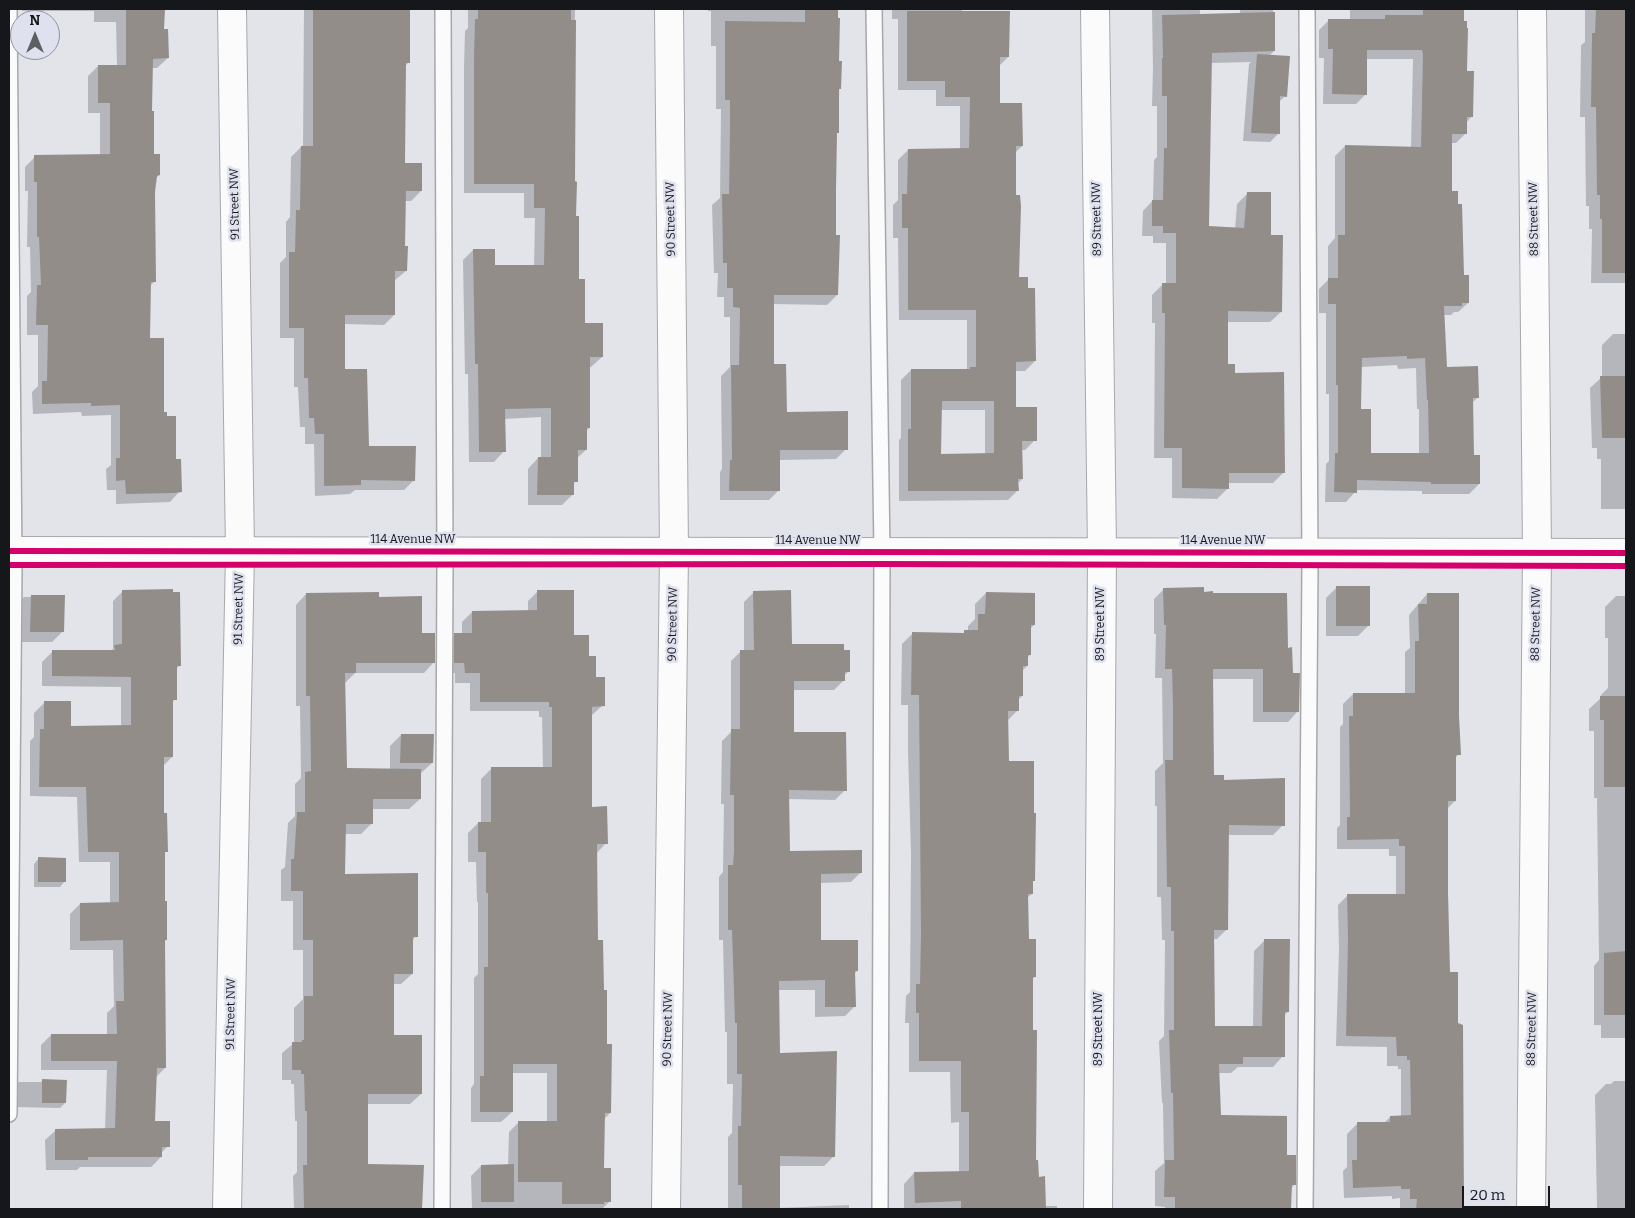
<!DOCTYPE html>
<html>
<head>
<meta charset="utf-8">
<style>
  body { margin:0 }
  #map { position:relative; width:1635px; height:1218px; overflow:hidden; background:#e2e4ea; font-family:Bitter,serif }
  canvas { display:block }
  .frame { position:absolute; inset:0; border:10px solid #16171b; pointer-events:none }
  .north { position:absolute; left:10px; top:10px; width:50px; height:50px; box-sizing:border-box; background:#dfe2ee; border:1px solid #8f919a; border-radius:50%; rotate:0deg; font-size:14px; font-weight:700; line-height:20px; text-align:center; color:#16171b }
  .north::after { content:''; display:block; margin:auto; width:18px; height:22px; background:#5d5f63; clip-path:polygon(50% 0,100% 100%,50% 72%,0 100%) }
  .scale { position:absolute; left:1462px; top:1186px; width:88px; height:22px; box-sizing:border-box; border:2px solid #16171b; border-top:0; padding-left:6px; font-size:15px; line-height:18px; white-space:nowrap; color:#16171b; -webkit-text-stroke:4px #dfe2ee; paint-order:stroke }
</style>
</head>
<body>
<div id="map">
<canvas width="1635" height="1218"></canvas>
<div class="frame"></div>
<div class="north">N</div>
<div class="scale">20 m</div>
</div>
<script>
const context = document.querySelector('canvas').getContext('2d');
context.lineJoin = 'round';
function fillPath(path, color) { context.fillStyle = color; context.fill(path, 'evenodd'); }
function stroke(path, color, width, dash) { context.strokeStyle = color; context.lineWidth = width; context.lineCap = dash ? 'butt' : 'round'; context.setLineDash(dash || []); context.stroke(path); }
function drawText(font, color, halo, rows, align = 'center') {
  context.font = font + ' Bitter,serif'; context.lineWidth = 5; context.setLineDash([]); context.textBaseline = 'middle'; context.strokeStyle = halo; context.fillStyle = color; for (const [text, x, y, turn = 0] of rows) {
    context.save(); context.translate(x, y); context.rotate((+turn || 0) * Math.PI / 180); context.textAlign = isNaN(turn) ? turn : align; if (halo) context.strokeText(text, 0, 0); context.fillText(text, 0, 0); context.restore();
  }
}
fillPath(new Path2D(`
  M22 9H164L163 30 168 58 157 68H151L153 155 159 175 155 179 154 192 155 281 149 287V339L163 413 180 491 170 502 116 504V490H107L106 469 111 465V415L82 416 81 412 33 414 32 392 38 386V335H27V296L31 292 30 247H27L28 191H25V167L35 157 100 156V113H88V76L98 66H117L116 22H94V11H22Z
  M304 9H408L409 62 404 67 403 164 421 191 411 201H405L404 247 406 271 394 281V315L384 325 344 324V370L368 447 414 480 404 490H355L350 494 315 496 314 444H305V427H300L298 387H294V338H280V263L286 257V222L290 217 291 157 301 147H303Z
  M468 9H575L574 73 575 217 578 280 584 325 602 357 591 367H589V428L586 431V450L576 459V481L572 485V495L562 505H528V469L538 458H541V417L504 419V451L494 462H469L468 374H465L463 260 473 250 493 266H534L535 218H524V193H464V68L465 31 468 28Z
  M708 9H838V62H840L838 132 835 135V236L837 295 827 305 773 304 772 366 786 413 846 449 836 459 779 460V490L769 500H720V472L722 469 721 376 730 367V317H724V297H717L718 273H714L712 205 720 198 721 109H716V46H711V11H708Z
  M892 9H962V12L1008 57 999 66V105L1022 146 1015 153V196L1018 278 1035 361 1025 371H1015V409L1035 440 1025 450H1021L1022 479 1017 484V491L1008 500 899 501V440L901 438V380L911 370H967V320H899L898 238H893V205L898 200V160L908 150H960V106H936V90H898V19H892ZM940 410H985V455H940Z
  M1152 9H1200V15L1240 14V9H1273L1274 51 1269 56 1285 96 1279 102V133L1270 142 1243 141 1249 64 1251 62 1211 63 1207 228 1235 229 1237 204 1247 194 1269 236 1281 312 1270 322H1227V366L1233 375 1283 473 1273 483H1228V488L1217 499 1172 498V458H1154L1155 323H1152V295L1163 284H1166V243H1153V236H1142L1143 211 1153 200 1154 160 1157 157V106H1152L1153 69Z
  M1350 9H1463L1466 73 1472 116 1466 123V133L1456 143H1451V192L1462 277 1468 303 1458 312H1454L1451 315H1443L1446 368 1477 398 1472 403 1473 456 1479 484 1469 494H1422V491L1355 490V492L1346 502H1325L1326 464 1329 461V394H1326V313H1319V289L1328 280V246L1335 238V156L1345 146 1411 148 1413 59H1366V94L1356 104H1323L1324 58H1319V30L1329 20H1350ZM1397 365 1398 369 1416 368 1417 409H1419V454H1369L1360 410 1361 367Z
  M1585 9H1626V283H1591L1592 229H1589V206H1586L1585 117H1580L1581 45 1585 42Z
  M1613 334H1626V509H1601V459H1597V448H1592L1590 388 1602 377V345Z
  M1337 587 1369 625 1358 636H1326V598Z
  M1164 589 1202 593 1286 649 1292 674 1298 711 1288 722H1253V679H1212V776L1223 781 1283 825 1273 835H1228L1227 929 1217 939H1213L1214 1027H1253L1254 951 1264 941 1288 1012 1283 1016V1056L1273 1067H1238L1231 1073H1218L1220 1116 1286 1156 1295 1184 1291 1188 1290 1209H1165V1207L1155 1206V1171L1164 1163 1163 1103H1162L1159 1041 1164 1036 1165 940H1162L1161 897H1157V806H1155V771L1163 763 1162 678H1155L1156 634H1154V599Z
  M123 591 180 665 175 670V699L172 703V757L163 766V814L166 851 163 854 166 940 163 943 165 1068 155 1078 153 1122 168 1146 161 1153V1157L151 1167H80L77 1170H46L45 1140 56 1130 105 1129 107 1070H41V1045L51 1035H107V1013L114 1006 113 950H70V914L80 904H110V862H79L77 797 30 796V741L34 737V713L44 703 70 728 121 727V687L42 686V662L52 652H110L113 649V601Z
  M538 591 588 657 603 705 591 716V808L606 843 596 854 597 941 603 992 610 1113 604 1119 603 1169 610 1201 602 1209H472L471 1176 481 1166H508L509 1132 519 1122H547V1073H512V1112L501 1122H471V1088L474 1084V978L478 974V902H477L476 862H468V833L478 823H481V779L491 769H543L542 717H539V711H470V683H455V673H444V645L455 635H462V622L472 612H528V601Z
  M754 592 791 645 848 672 844 676V680L834 690H793V733L845 790 835 800 788 799 789 852 861 872 851 882 820 883V942L857 971 854 974 855 1006 845 1016 815 1017V990H778V1054L834 1156 824 1166H779V1208L849 1205V1209H728V1137L732 1133 733 1084H727V1032H725L723 940H719V877L723 872 724 804H721L722 741 731 732V661L741 651H744V602Z
  M986 593 1034 625 1030 629V655L1027 658V666L1022 671V696L1018 700V710L1007 721 1008 762 1034 880 1032 882V894L1027 898 1028 940 1035 977 1032 979 1035 1162 1045 1206H1057V1209H904V1184L914 1173H959V1122L951 1123 950 1072H909V1023H905L906 996 910 992 911 853 908 752V705H901L902 644 913 633 962 634 968 632V626L975 619V604Z
  M306 594 378 598 421 635 434 662 424 673H355L344 684 345 769 390 770V746L401 735 432 763 420 774V799L409 809H372V823L361 834H345L344 875 416 936 412 941V974L401 984H393V1036L421 1094 410 1104H367V1165L423 1166 422 1209H294L293 1176 297 1172V1121H295L294 1084H291V1080H282V1053L294 1043V1008L303 999V950H293V901H281V870L285 867 288 823 295 816V784L301 778 300 706H296V605Z
  M1427 594 1458 716 1459 754 1454 759 1455 801 1447 809 1449 974 1457 1024 1462 1026 1463 1209 1400 1208V1198L1392 1199V1196L1344 1198 1343 1171 1347 1167V1134L1357 1124 1384 1123 1390 1117H1401V1069H1398V1066H1387V1047L1336 1046 1339 950 1338 905 1348 895H1396V856H1389V849H1337V828L1340 825V727L1343 724V704L1353 694H1405V652L1410 648 1409 615Z
  M1616 596H1626V1038H1601V1025H1594V966L1599 960 1597 798H1594V731H1589V709L1601 698V695L1608 688V638H1605V607Z
  M24 597H63V631L52 642H12L13 608Z
  M39 858 65 881 60 887H34V864Z
  M43 1080 65 1103 60 1108 14 1107V1087L19 1082H41Z
  M1614 1081H1626V1209H1597L1595 1095 1606 1084H1611Z`), '#0003');
fillPath(new Path2D(`
  M126 9H165L164 29H168L169 58 153 59 152 111H154V154H160V175L157 176 155 192 156 282H151L150 338H164V412H167V416H176V459H181L182 492 175 493 126 494 125 480 116 481V458H120V405L91 406V403L42 404V381H47L48 325H36L37 285H41L39 237H37V182H34V155L110 154V103H98V65H126Z
  M313 9H410V63H406L405 163H422V191H406L405 246H408L407 271H395V315H345V369H367L369 446H416L415 481 361 480V485L324 486V434H315L314 418H309L308 378H304V328H289V252H295L296 210H300L301 146H313Z
  M478 9H571V20H576L575 181 577 182 576 216H579V279H585V323H603V357H590V428H587V450H578V482H574V495H537L538 457H551V408L505 409 506 452H479L478 364H475L473 249H495V265H544L545 208H534V184H474V57L475 19H478Z
  M805 9H838V18H840L839 61H842L841 89H839V133H837L836 190V235H840L838 295H774V364H786L787 412 848 411V450H780V491H729L730 460H732L731 365H739L740 308 733 307V288H727V263H723L722 194H729L730 127V100H725V21L805 22Z
  M1423 9H1464V21H1467V28H1468L1467 71H1474L1473 117H1467V134H1452V191H1458V204H1462L1464 275H1469V303H1462V306H1444L1447 367 1478 366 1479 398H1473L1474 455H1480V484H1431V482L1357 480V493L1334 492 1335 453H1338V385H1336V304H1328V278H1338V235H1345V145L1421 147 1423 55 1422 50H1367V95L1332 94 1333 49H1328V19H1385V15H1423ZM1407 356V359L1425 358 1427 400H1428L1429 453H1371V409H1361L1362 358Z
  M1596 9H1626V273H1602V219H1600V195H1597L1596 107H1591L1592 33H1595Z
  M907 11H1010L1009 57H1000V103H1022L1023 146H1016V195H1020L1021 206 1019 277H1028V288H1035L1036 361 1016 362V407H1037V441H1022L1023 479H1018L1019 491H908V429H911V369H970V367H976V310H908V228H902V194H907L908 149 969 148 970 97H945V81H907ZM942 401H994V453L941 454Z
  M1275 12V51L1212 53 1209 226 1244 228 1247 192H1271V235H1283L1282 312 1228 311V364H1235V373L1284 372 1285 473H1229V489L1182 488V448H1164L1165 313H1162V283H1176V233H1163V226H1152V200H1163L1164 148H1167V96H1162V58H1163L1162 15Z
  M1257 54 1290 56 1287 97 1280 96V134L1251 133Z
  M1600 376H1626V438H1602Z
  M1336 586H1370V626H1336Z
  M1204 587V592L1213 591V593H1287L1288 648 1292 647 1293 673H1300L1299 712H1263V669H1213L1214 775H1224V780L1285 778V826L1229 825 1228 930H1214L1215 1026H1262L1264 939H1290L1289 1012H1285V1057H1243V1064H1219L1221 1115 1287 1116V1155H1296V1185H1292L1291 1209H1175V1197H1164L1165 1160H1174L1173 1093H1171L1169 1030H1174V931H1171V887H1167L1165 760H1173V707L1172 669H1165L1166 625H1164L1163 588Z
  M173 589V592H180L181 666H177V700H173V757H164V813H167L168 852H165V901H167V940H165L166 1068H157L155 1121H170V1147H162V1157H88V1160H55V1129L115 1128 117 1061H51V1034H117L116 1001H124L123 940 80 941V903L119 902V852H88L86 787H39L40 729H44V701H71V726L131 725V677L52 676V650H115L114 645 122 644V590Z
  M537 590H574V635H589V656H596V677H605V706L592 707V807L607 806 608 844H597L598 940H603L604 990H607V1044H612L611 1113H605L604 1168H611V1202H604V1204H562V1182H518V1121H557V1064H513V1112H480V1076H484V967H488V893H486V852H478V822H491V767H552V707H549V702H480V673H465L464 663H454V633H472V611L537 610Z
  M791 590 792 644H844V650H850V672H845V681H794V732H846L847 791 789 790 790 851 862 850V873L821 874V940H858V971H855L856 1007H825V980L779 981 780 1053 837 1051 835 1157 780 1156V1209H742V1185H738V1126H741L742 1074H737V1023H735L732 930H728V865H733L734 852V795H730L731 729H740V650H754L753 591Z
  M379 592V597L422 596V633H435V663H356V673H345L347 768 421 769V799H373V824H346L345 874 418 873V937H413V974H394V1035H422V1094H368V1164L424 1165 422 1209H304L303 1165H307V1111H305L304 1074H301V1070H292V1042H302V1040H304V996H313V940H303V891H291V859H294L297 812H305V772L311 771 310 696H306V593Z
  M986 592 1035 593V625H1031V655H1028V666H1023V696H1019V711H1008L1009 761H1034V813H1036L1035 881H1033V894H1028L1029 939H1036V977H1033V1030H1037L1036 1160H1038L1039 1177 1045 1176 1046 1209H961V1201L915 1203 914 1172 969 1171V1112H961V1061H919V1013H916V984H920L921 934 919 695H911L912 632 964 633V630H978V614H985Z
  M1427 593H1459V716L1461 755H1456V801H1448V894L1450 972H1458V1023L1463 1025 1464 1209H1416L1417 1199H1410V1189H1401V1186L1353 1188 1352 1160H1357V1122H1390V1116L1411 1115 1410 1060H1407V1056H1397L1396 1037 1346 1036 1348 939 1347 894H1405V846H1399V839L1347 840V817H1350L1349 716H1353V693H1415V641H1419L1418 604H1427Z
  M31 595H65L64 632H30Z
  M1600 696H1626V787H1604V720H1600Z
  M401 734H434L433 763H400Z
  M38 857 66 858V882H38Z
  M1626 951V1015H1604V953Z
  M42 1079 67 1080 66 1103H42Z
  M514 1164V1202H481V1165Z`), '#938d8a');
const service = new Path2D(`
  M874 9 882 552 880 1209
  M9 1114 14 565 9 9
  M442 1209 445 564 443 9
  M1305 1209 1310 565 1307 9`);
const minor = new Path2D(`
  M1095 9 1102 552 1098 1209
  M9 551 1626 553
  M227 1209 240 552 232 9
  M666 1209 674 552 669 9
  M1531 1209 1537 553 1532 9`);
stroke(service, '#a7a8ac', 18);
stroke(minor, '#a7a8ac', 30);
stroke(service, '#fbfbfc', 15);
stroke(minor, '#fbfbfc', 28);
stroke(new Path2D(`
  M9 551 1626 553
  M9 565 882 564 1626 566`), '#d6006c', 6);
drawText('12px', '#16171b', '#dfe2ee', [
  ["91 Street NW",235,204,-91],
  ["90 Street NW",671,219,-91],
  ["89 Street NW",1097,219,-91],
  ["88 Street NW",1534,219,-91],
  ["114 Avenue NW",413,540],
  ["114 Avenue NW",818,541],
  ["114 Avenue NW",1223,541],
  ["91 Street NW",239,609,-89],
  ["90 Street NW",673,624,-89],
  ["89 Street NW",1101,624,-90],
  ["88 Street NW",1536,624,-89],
  ["91 Street NW",231,1014,-89],
  ["90 Street NW",668,1029,-89],
  ["89 Street NW",1099,1029,-90],
  ["88 Street NW",1532,1029,-89]
]);
</script>
</body>
</html>
